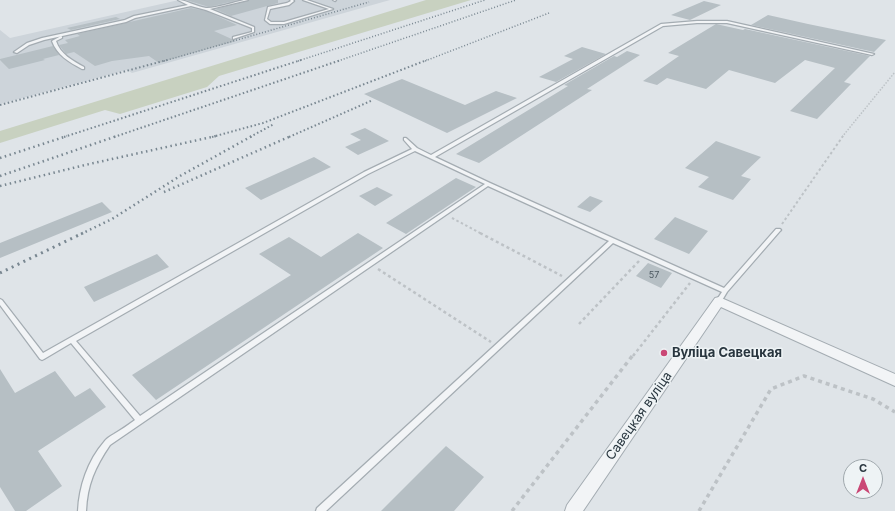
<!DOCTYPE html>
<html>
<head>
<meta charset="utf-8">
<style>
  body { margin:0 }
  #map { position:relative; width:895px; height:511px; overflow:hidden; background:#dfe4e8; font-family:Inter,sans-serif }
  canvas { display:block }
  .north { position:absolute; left:843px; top:459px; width:40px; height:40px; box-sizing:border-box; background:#eef3f5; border:1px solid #9fa7ac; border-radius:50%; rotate:0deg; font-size:11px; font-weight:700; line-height:16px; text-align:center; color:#28353e }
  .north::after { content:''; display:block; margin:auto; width:14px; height:18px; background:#ca4775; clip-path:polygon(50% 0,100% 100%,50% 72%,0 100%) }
</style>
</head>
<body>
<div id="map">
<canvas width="895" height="511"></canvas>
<div class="north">С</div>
</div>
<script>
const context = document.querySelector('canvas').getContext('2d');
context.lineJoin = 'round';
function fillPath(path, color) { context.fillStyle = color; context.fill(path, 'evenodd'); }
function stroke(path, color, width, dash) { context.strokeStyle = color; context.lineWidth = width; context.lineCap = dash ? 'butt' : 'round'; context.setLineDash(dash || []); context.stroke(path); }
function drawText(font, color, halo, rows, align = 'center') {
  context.font = font + ' Inter,sans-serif'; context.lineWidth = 3; context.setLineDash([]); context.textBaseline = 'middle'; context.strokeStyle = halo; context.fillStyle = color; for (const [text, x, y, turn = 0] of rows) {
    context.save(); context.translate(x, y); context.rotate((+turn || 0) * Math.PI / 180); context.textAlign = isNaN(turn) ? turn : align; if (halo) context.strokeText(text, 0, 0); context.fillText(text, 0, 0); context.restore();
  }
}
fillPath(new Path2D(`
  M179 0H390L132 73 127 70 0 104V30L10 38Z`), '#cdd4da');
fillPath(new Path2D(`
  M426 0H471L219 76 207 87 120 114 105 110 0 143V131Z`), '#c8d1c0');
fillPath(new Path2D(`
  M186 0H238L209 7Z
  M249 0H278V3L231 16 215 9Z
  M704 1 721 5 690 20 671 15Z
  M191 8 206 11 237 25 214 31 236 41 159 63 149 56 112 61 95 66 74 52 66 54 59 45 68 43 65 40 80 36 77 34Z
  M768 15 808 24 886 40 874 52 751 25Z
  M116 17 120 19 71 30 67 28Z
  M716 24 743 30 745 29 870 56 844 82 851 84 817 119 790 111 835 68 805 60 775 83 729 70 706 89 667 78 657 85 643 81 679 56 668 53Z
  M53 46 59 55 43 59 45 60 9 69 0 60V59Z
  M582 47 606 54 556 82 539 77 573 59 564 56Z
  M627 51 640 55 587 89 592 90 479 163 456 154 568 86 564 85 614 56 617 57Z
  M402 79 465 105 496 91 517 98 447 133 364 94Z
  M365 128 389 141 358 155 345 147 361 140 350 134Z
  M716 141 761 157 741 176 751 179 733 200 698 187 709 177 685 168Z
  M314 157 331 167 261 200 245 188Z
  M456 178 476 187 406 234 386 223Z
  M377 187 393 195 375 206 359 196Z
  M590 196 603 201 590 212 577 207Z
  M102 202 112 212 0 258V243Z
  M675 217 708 231 689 254 654 239Z
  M358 233 383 248 156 400 132 375 291 275 259 254 289 237 321 257Z
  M157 254 169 267 94 302 84 287Z
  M648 263 672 273 661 288 636 276Z
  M0 369 15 393 55 371 75 397 90 388 106 407 38 451 62 486 26 511H15L0 487Z
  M446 446 484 477 454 511H381Z`), '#b6bfc4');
const service = new Path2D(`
  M178 0C186 0 197 7 206 8 213 9 235 2 244 0H248L210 9 254 27V32L233 39V37L252 32V28L206 10 191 6 135 18 126 22 44 40 29 45 17 53 14 52 27 43 42 38 125 20 134 16 188 5Z
  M290 0H293L294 1 289 5 270 9 267 19 271 22H284L329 9 303 0H307L333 9 284 24H270L265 20 268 7 287 3 291 1Z
  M333 0H336L335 1Z
  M697 21H727L874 54 872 55 727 23H697L663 26 435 157 490 183 724 288 776 229H780L781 230 780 231 727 292 721 302H717L716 301 722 292 613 243 326 511H316L317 508 609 241 488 186 110 445C95 467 87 485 86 511H78C79 487 88 460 104 442 106 439 110 436 114 434 121 430 128 425 135 420L71 343 44 359 42 360 40 359 0 305V299L2 300 43 353 364 172 412 149 404 140V138H406L417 148 431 155 661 24ZM415 151 485 184 140 416 76 341 368 174Z
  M61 36H62V38L56 41C60 54 73 61 84 67V69H82C69 62 57 55 52 41Z`);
const minor = new Path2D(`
  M719 297 895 374V386L721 307 583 511H565L567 505 715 298Z`);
stroke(service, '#a4acb2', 2.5);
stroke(minor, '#a4acb2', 2);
stroke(new Path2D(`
  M842 137 895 72`), '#bdc2c6', 1.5, [1.5, 1.5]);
stroke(new Path2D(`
  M452 218 482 234
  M782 224 843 136`), '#bdc2c6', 2, [2.5, 2.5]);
stroke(new Path2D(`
  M480 233 562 276
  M378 269 491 342
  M579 324 639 261
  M633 356 690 283`), '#bdc2c6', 2.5, [3, 3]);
stroke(new Path2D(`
  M512 511 633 355
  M699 511 771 389 804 376 873 399 895 412`), '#bdc2c6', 3.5, [4, 4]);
fillPath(service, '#f2f4f6');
fillPath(minor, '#f2f4f6');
stroke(new Path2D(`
  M164 61 369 2
  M298 61 485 0
  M338 61 516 0
  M425 61 549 13`), '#798791', 1.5, [1, 2]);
stroke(new Path2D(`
  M0 105 167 60
  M64 137 301 60
  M114 137 341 60
  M212 137 263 123 427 60
  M250 137 274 124
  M289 137 373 100`), '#798791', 2, [1.5, 2.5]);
stroke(new Path2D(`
  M0 158 67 136
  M0 176 117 136
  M0 186 85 165 216 136
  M164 192 291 136
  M81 234 112 219 180 176 252 136`), '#798791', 2.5, [1.5, 3.5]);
stroke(new Path2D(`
  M0 273 83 233`), '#798791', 3, [2, 4.5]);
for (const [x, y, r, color] of [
  [664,353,4,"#ca4775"]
]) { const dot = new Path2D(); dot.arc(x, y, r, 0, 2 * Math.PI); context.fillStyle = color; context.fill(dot); stroke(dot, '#eef3f5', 1.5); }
drawText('9px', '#4c5860', null, [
  ["57",654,275]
]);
drawText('bold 13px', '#28353e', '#eef3f5', [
  ["Вуліца Савецкая",672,353]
], 'left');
drawText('13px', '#28353e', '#eef3f5', [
  ["Савецкая вуліца",639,416,-55]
]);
</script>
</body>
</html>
